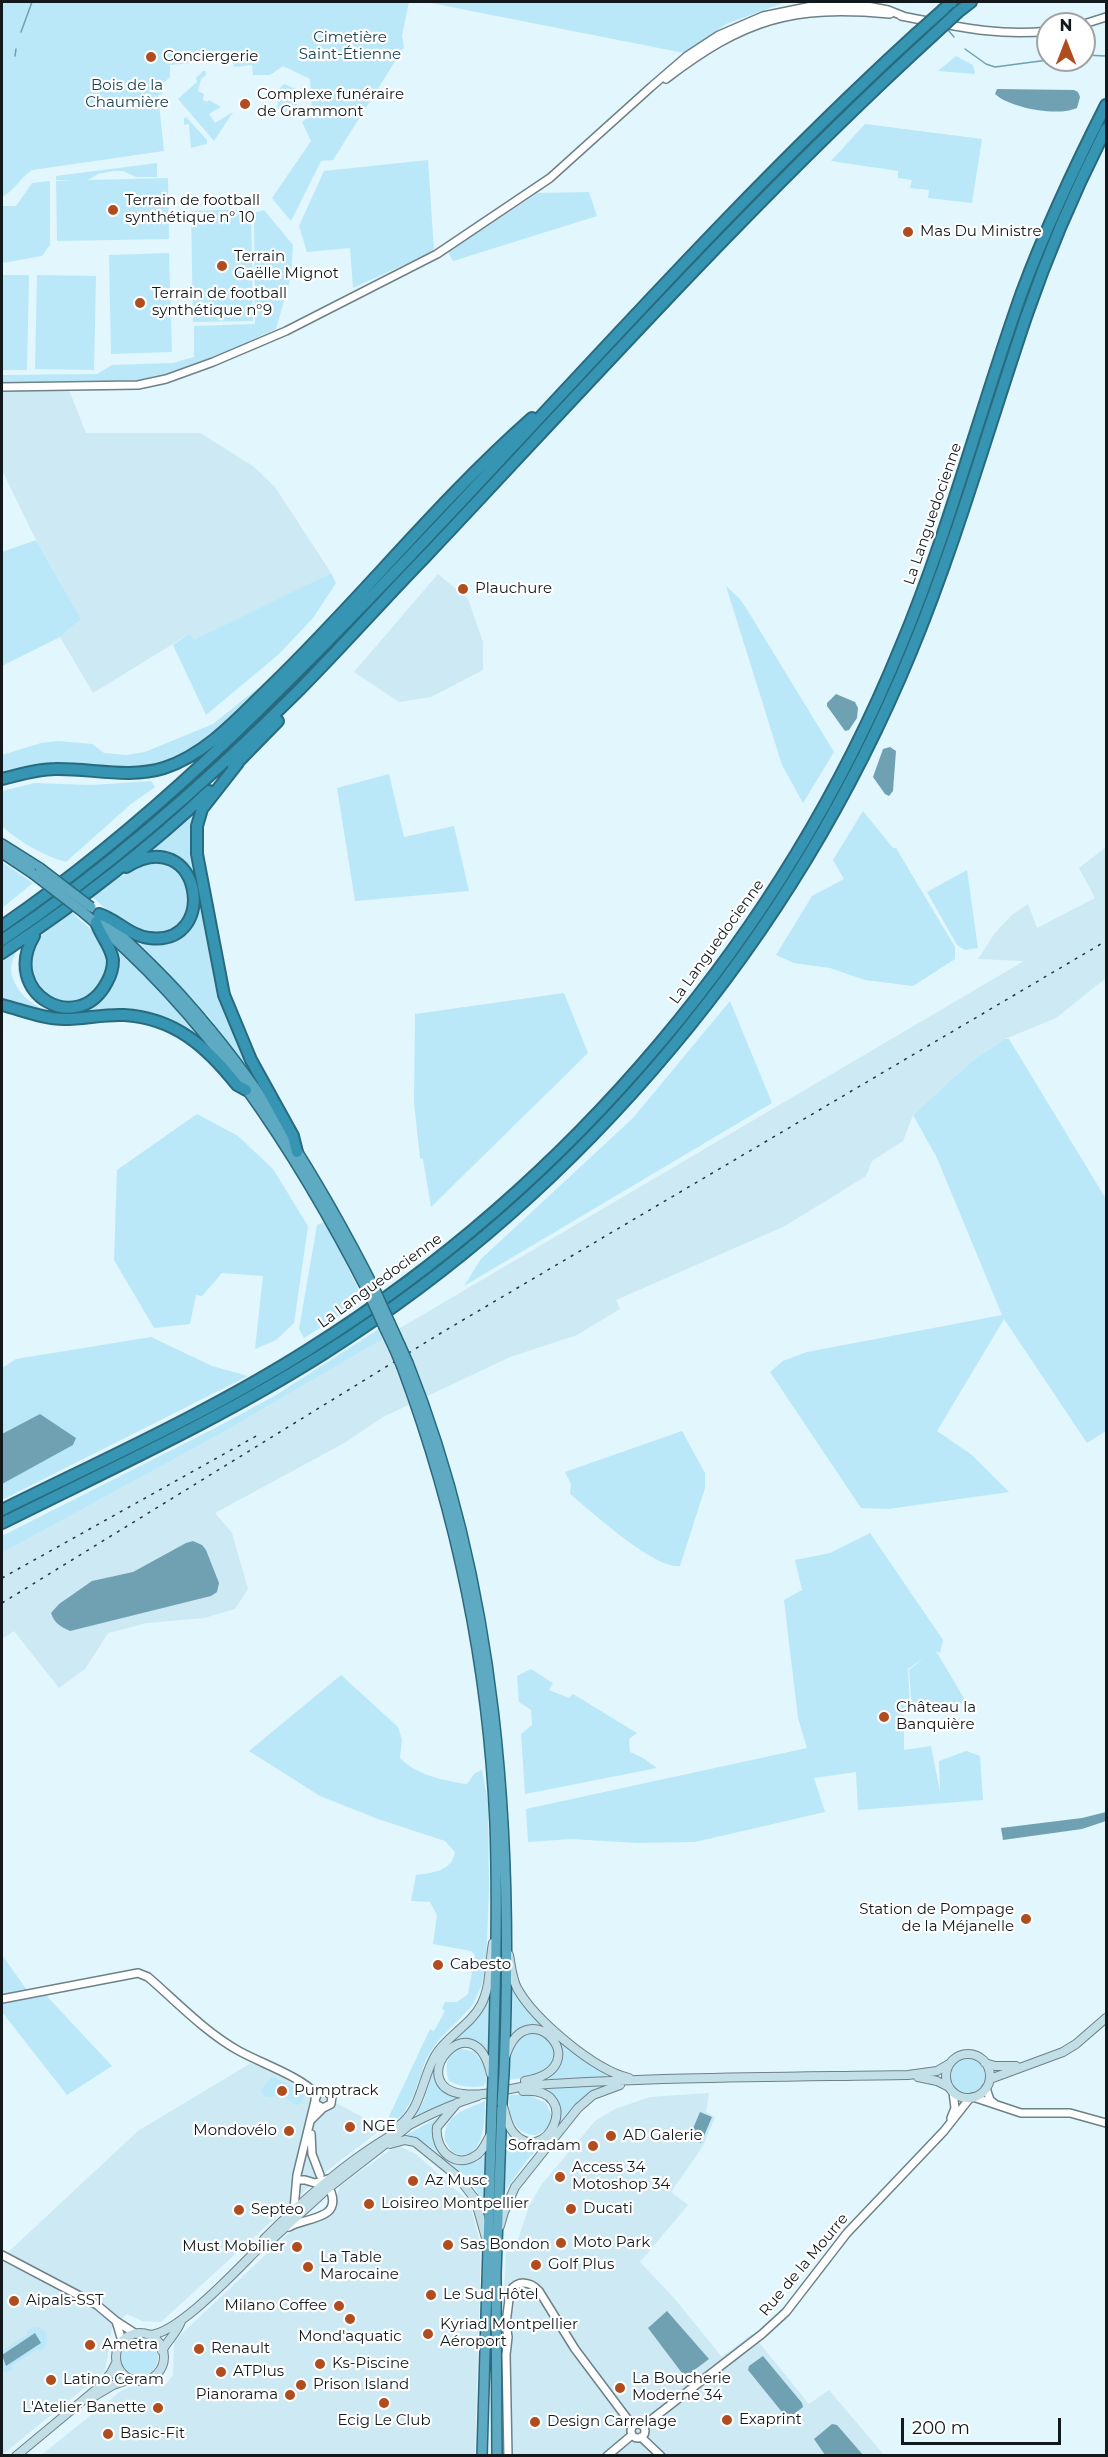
<!DOCTYPE html>
<html>
<head>
<meta charset="utf-8">
<style>
  body { margin:0 }
  #map { position:relative; width:1108px; height:2457px; overflow:hidden; background:#e1f6fd; font-family:Montserrat,sans-serif }
  canvas { display:block }
  .frame { position:absolute; inset:0; border:3px solid #12191c; pointer-events:none }
  .north { position:absolute; left:1036px; top:12px; width:60px; height:60px; box-sizing:border-box; background:#fff; border:2px solid #a0a3a4; border-radius:50%; rotate:0deg; font-size:16px; font-weight:700; line-height:24px; text-align:center; color:#12191c }
  .north::after { content:''; display:block; margin:auto; width:21px; height:27px; background:#b14c1e; clip-path:polygon(50% 0,100% 100%,50% 72%,0 100%) }
  .scale { position:absolute; left:901px; top:2418px; width:160px; height:27px; box-sizing:border-box; border:3px solid #12191c; border-top:0; padding-left:8px; font-size:18px; line-height:21px; white-space:nowrap; color:#12191c; -webkit-text-stroke:4px #fff; paint-order:stroke }
</style>
</head>
<body>
<div id="map">
<canvas width="1108" height="2457"></canvas>
<div class="frame"></div>
<div class="north">N</div>
<div class="scale">200 m</div>
</div>
<script>
const context = document.querySelector('canvas').getContext('2d');
context.lineJoin = 'round';
function fillPath(path, color) { context.fillStyle = color; context.fill(path, 'evenodd'); }
function stroke(path, color, width, dash) { context.strokeStyle = color; context.lineWidth = width; context.lineCap = dash ? 'butt' : 'round'; context.setLineDash(dash || []); context.stroke(path); }
function drawText(font, color, halo, rows, align = 'center') {
  context.font = font + ' Montserrat,sans-serif'; context.lineWidth = 4.5; context.setLineDash([]); context.textBaseline = 'middle'; context.strokeStyle = halo; context.fillStyle = color; for (const [text, x, y, turn = 0] of rows) {
    context.save(); context.translate(x, y); context.rotate((+turn || 0) * Math.PI / 180); context.textAlign = isNaN(turn) ? turn : align; if (halo) context.strokeText(text, 0, 0); context.fillText(text, 0, 0); context.restore();
  }
}
fillPath(new Path2D(`
  M69 390 86 433H200L253 466 275 487 331 573 193 641 189 634 93 693 60 637 81 619 34 536 2 470V391Z
  M438 574 468 599 483 642V670L431 697 399 702 354 672Z
  M1106 847V978L1056 1018 1005 1039 972 1061 913 1115 903 1141 872 1161 866 1176 785 1226 616 1300 620 1309 577 1335 510 1357 383 1417 346 1442 215 1513 232 1533 248 1589 235 1609 204 1618 147 1623 108 1633 85 1669 59 1688 14 1631 2 1639V1553L220 1434 1024 961 978 959 995 933 1012 915 1028 904 1037 928 1095 898 1079 868Z
  M251 2063 304 2086 383 2128 324 2173 161 2322 142 2321 127 2314 112 2328 105 2371 2 2455V2258L138 2131Z
  M709 2093 706 2112 715 2117 703 2146 671 2192 688 2205 640 2262 674 2298 722 2357 752 2334 809 2404 829 2390 884 2455 503 2456 502 2336 506 2252H514L529 2206 542 2184 595 2121 615 2109 650 2097Z
  M397 2145 416 2154 466 2199 472 2212 481 2246 475 2455 40 2456 121 2391 129 2387 166 2384 173 2375 174 2341 293 2229 323 2219 331 2214 340 2186Z`), '#cce9f4');
fillPath(new Path2D(`
  M2 2H409L402 35 404 47 333 160 321 161 291 221 272 198 311 141 302 122 312 114 310 79 283 66 270 75H253L252 65 234 67 232 59 170 65V77L160 86 163 94 158 95 164 151 32 170C20 178 15 190 2 197Z
  M426 2H786L726 24 684 53Z
  M956 56 973 65 975 74 938 71Z
  M203 71H205L206 75 201 79 198 91 204 94 203 100 207 102 209 100 221 107 209 114 215 123 233 112 214 141 178 99 197 82 196 78Z
  M284 84 296 89 297 105 287 112 278 109 277 91Z
  M186 117 207 140V144L191 148 189 124 184 125V118Z
  M865 124 982 139 972 203 928 198 929 190 910 188 912 180 898 178V171L831 161Z
  M428 160 434 251 353 288 350 248 307 252 299 226 324 171Z
  M157 163V177H136L123 171H114L98 174 88 180 168 178 169 239 57 241 56 181 74 180H56V176Z
  M50 181V245L42 256 2 263V206H16L32 183Z
  M589 192 597 216 453 261 448 252 538 193Z
  M251 209 253 321 193 322 191 211Z
  M264 210 293 245 291 276 276 329C230 349 181 378 130 383 88 387 44 383 2 384V375L97 374 112 365 173 363 194 357V326L255 324 254 213Z
  M169 253 172 352 111 354 109 255Z
  M2 275H29L27 370H2Z
  M37 275 96 276 94 370 35 369Z
  M36 540 81 619 60 637 2 666V552Z
  M331 573 336 583 313 618 279 654 206 715 173 645 189 634 194 640Z
  M726 586 740 599 751 616 834 752 803 803 782 765Z
  M258 688 260 690C226 723 192 760 143 767 118 770 90 763 65 763 43 763 23 768 2 773V755L41 743 58 741 92 744 104 753 126 755 145 752 213 724Z
  M389 774 404 837 454 826 469 891 355 901 337 788Z
  M151 781 155 787 131 804 66 862C42 855 21 843 2 826V791L35 783 91 785Z
  M199 807 195 819 219 988 276 1112 210 1018 134 937 172 938C180 928 194 916 198 905 207 875 166 856 143 854Z
  M863 811 893 848H896L955 947V959L913 986 865 980 830 968 794 963 776 955 812 896 844 879 833 860Z
  M2 862 33 883 2 908Z
  M155 862C211 870 194 941 150 934 127 931 108 910 91 896L139 865Z
  M967 870 978 948 965 950 957 945 927 892Z
  M71 912C93 931 119 949 103 979 79 1024 3 996 21 960 31 940 55 926 71 912Z
  M114 945 167 1000 204 1043 171 1021 52 1014 2 1001V960L20 946C17 951 13 957 12 963 10 970 12 979 16 985 44 1036 134 1011 114 945Z
  M564 993 588 1053 431 1207 423 1159 420 1158 414 1102 415 1014Z
  M730 1001 772 1103 464 1286 481 1259 633 1118Z
  M1005 1039H1009L1106 1199V1431L1087 1443 1004 1319 937 1431 972 1455 1009 1492 888 1509 861 1508 770 1372 783 1361 807 1352 1002 1315 937 1158 913 1115 972 1061Z
  M197 1114 238 1136 273 1169 308 1226 294 1323 276 1340 255 1349 263 1276 222 1273 202 1296 196 1295 190 1324 154 1328 114 1260 117 1170Z
  M325 1222 364 1300 304 1338 299 1329 317 1225Z
  M379 1329 384 1338 220 1434 2 1553V1536L217 1427 276 1395Z
  M151 1337 212 1366 248 1376 2 1500V1368L16 1359Z
  M682 1431 705 1473V1488L680 1566C654 1569 592 1512 570 1494L571 1484 565 1472Z
  M870 1533 943 1640 940 1653 936 1651 965 1700 952 1710H912L909 1670 924 1658 908 1669 910 1710H904V1750L931 1746 940 1792 939 1761 966 1751 980 1756 983 1800 858 1810 856 1772 814 1778 825 1812 695 1842 637 1843 572 1839 528 1842 526 1809 807 1748 798 1718 784 1600 802 1590 795 1560 830 1553Z
  M531 1669 553 1683 549 1690 569 1698 573 1694 637 1733 629 1739 630 1752 643 1758 657 1768 525 1794 521 1734 532 1725 531 1710 519 1702 517 1676Z
  M341 1675 398 1727 402 1740 400 1758C416 1775 445 1781 467 1784L475 1773 482 1770 488 1802 489 1889 486 1965 481 1987 472 2006 437 2042 426 2059 414 2095 402 2116 385 2125 430 2029 434 2031 445 2011 442 2009 445 2002H457L468 1994 475 1955 471 1951 433 1944 437 1915 430 1902 411 1901 416 1875C433 1873 452 1871 455 1852L445 1841 378 1819 320 1796 249 1751Z
  M2 1955 27 1990 2 1994Z
  M511 1984 520 1997 572 2049 609 2077 548 2079C584 2048 539 2006 510 2036Z
  M491 1990 490 2056 479 2042 461 2039 450 2043 481 2013Z
  M43 1992 112 2066 67 2095 2 2012V2000Z
  M531 2032C554 2035 565 2060 543 2073 535 2078 518 2078 509 2080 509 2062 511 2037 531 2032Z
  M459 2048 475 2052C482 2062 491 2074 484 2086 471 2088 460 2087 449 2081 444 2066 446 2057 459 2048Z
  M951 2076a17 17 0 1 1 34 0a17 17 0 1 1-34 0Z
  M437 2059C434 2082 440 2091 462 2097L415 2117 424 2100Z
  M272 2076 304 2092 302 2103 297 2105 281 2096 268 2097 263 2095 261 2090Z
  M605 2085C588 2093 568 2107 560 2125 561 2106 558 2097 541 2088Z
  M527 2094 546 2103 552 2116 549 2128 536 2135C515 2135 508 2116 509 2097L511 2095Z
  M485 2101C485 2120 484 2166 452 2152L445 2141C442 2115 465 2110 485 2101Z
  M439 2117 432 2134 439 2152 457 2164 476 2162 484 2156V2208C476 2183 462 2173 443 2157 430 2147 422 2138 406 2135Z
  M507 2134C518 2146 529 2147 545 2142L527 2160 505 2191Z
  M34 2327C51 2328 50 2343 40 2352L38 2349 11 2366 13 2370 7 2372 2 2371V2351L28 2334 26 2331Z
  M120 2357a19 19 0 1 1 38 0a19 19 0 1 1-38 0Z`), '#bae8f9');
fillPath(new Path2D(`
  M997 89 1074 90 1078 92 1080 97 1077 108C1058 117 1010 108 995 94Z
  M836 694 855 702 858 708 857 718 849 730 845 731 827 706V703Z
  M890 747 896 751 893 791 889 796 885 794 873 777 883 749Z
  M40 1414 76 1438 73 1445 2 1484V1434Z
  M193 1541 202 1545 206 1550 219 1583 217 1592 211 1596 70 1631C60 1626 55 1624 51 1613L59 1604 92 1581 133 1572 186 1543Z
  M1106 1812V1821L1082 1829 1003 1840 1001 1828 1082 1818Z
  M700 2112 712 2117 701 2143 689 2138Z
  M667 2311 709 2359 685 2377 648 2328Z
  M35 2333 41 2343 6 2366 2 2355Z
  M763 2356 802 2403 803 2407 789 2418 786 2417 748 2370 749 2366Z
  M832 2424 837 2425 863 2455H825L814 2439Z`), '#6fa1b3');
stroke(new Path2D(`
  M948 30 954 37
  M21 32 32 2
  M965 49 986 64 995 67 1048 60
  M1084 55 1106 56
  M15 56 16 49`), '#6fa1b3', 1.5);
const tertiary = new Path2D(`
  M901 16C950 25 997 37 1048 31
  M1084 24 1106 17
  M666 79C745 19 791 5 890 14
  M2 387 138 385 166 379 213 362 286 331 437 254 550 178 651 87 687 56 719 35 763 16 812 6H867L888 10 903 16
  M2 1999 138 1973 148 1977C177 2002 205 2032 239 2051 265 2065 295 2074 317 2094
  M986 2088 990 2100 995 2104
  M973 2097 1021 2113H1070L1106 2123
  M951 2118 955 2108 953 2092
  M311 2120 323 2108 331 2104 332 2096 325 2091 319 2092 315 2099 316 2104 323 2108
  M311 2134 312 2154 320 2175
  M297 2180H305L315 2183 328 2179
  M294 2209 297 2175 315 2101
  M289 2227C306 2217 341 2220 331 2192
  M2 2255 97 2305 116 2321 136 2334
  M116 2321 122 2341
  M631 2431a7 7 0 1 1 14 0a7 7 0 1 1-14 0Z
  M643 2426 762 2334 786 2312 847 2233 944 2131 970 2098
  M641 2437 661 2456
  M508 2456 506 2355 508 2337 506 2324 510 2291C518 2280 530 2281 539 2291L575 2349 632 2425
  M607 2456 632 2435`);
const secondary = new Path2D(`
  M509 1955C511 1966 512 1978 517 1988 534 2019 594 2070 629 2078
  M946 2076a22 22 0 1 1 44 0a22 22 0 1 1-44 0Z
  M506 2055C528 1989 600 2068 525 2081
  M985 2063 995 2066H1016
  M491 2074C473 1997 401 2086 463 2094 487 2097 511 2087 535 2085 659 2077 784 2077 908 2075L937 2071 949 2064
  M918 2077 937 2081 949 2087
  M990 2079 1063 2052 1076 2044 1106 2018
  M457 2103 437 2127C434 2150 456 2171 478 2154 484 2149 487 2140 491 2134
  M503 2106C506 2115 507 2125 513 2132 545 2171 587 2087 523 2091
  M397 2127C422 2110 421 2080 435 2056 446 2036 470 2026 481 2005 491 1986 489 1964 493 1943
  M390 2144 405 2140 415 2142 457 2176 475 2199 486 2238
  M500 2226 504 2212 515 2187 578 2108 593 2095 620 2085
  M263 2244 264 2239C327 2176 392 2123 478 2096
  M116 2357a24 24 0 1 1 48 0a24 24 0 1 1-48 0Z
  M149 2335C178 2335 240 2266 263 2244L268 2243 326 2190 407 2127
  M162 2351C167 2341 179 2330 181 2321
  M93 2397 113 2385 131 2379
  M16 2456 99 2387 111 2373 116 2363`);
const trunk = new Path2D(`
  M2 844 40 868
  M2 853 32 873
  M84 913C208 1014 298 1154 370 1296
  M102 917C130 944 160 971 186 1001 263 1087 324 1189 376 1292
  M390 1323 400 1345
  M384 1327 394 1348
  M408 1363C498 1588 514 1834 504 2073
  M402 1367C457 1515 488 1664 495 1823 498 1908 495 1993 493 2077
  M482 2456 492 2107
  M497 2456 496 2273 502 2104`);
const motorway = new Path2D(`
  M944 9 952 2
  M958 12 971 2
  M238 763 202 809 197 826V854L224 995 251 1060 293 1136 297 1152
  M233 767 278 721
  M2 779C19 775 37 769 55 769 90 768 129 779 164 768 207 754 239 717 271 686 361 599 439 500 532 418
  M99 914C116 919 130 936 149 938 221 947 201 821 126 867
  M2 926C148 826 271 701 393 574 566 393 731 203 916 34
  M34 936C0 993 78 1038 107 982 111 975 113 968 113 960 111 946 100 935 96 922
  M2 940C108 869 205 784 296 693 340 649 382 601 426 556 592 380 753 200 931 37
  M2 953C74 905 146 851 209 791
  M2 1005C22 1010 43 1019 64 1019 84 1019 104 1014 124 1015 175 1018 207 1047 237 1085L246 1090
  M2 1510C105 1459 210 1412 308 1350 572 1184 783 935 901 646 949 531 980 410 1022 292 1046 228 1075 166 1106 105
  M2 1523C110 1469 220 1419 323 1354 585 1189 793 938 911 652 956 543 988 429 1026 317 1048 253 1075 190 1106 129`);
stroke(tertiary, '#6e8187', 10);
stroke(secondary, '#6e8187', 10);
stroke(trunk, '#296a7e', 12);
stroke(motorway, '#296a7e', 14);
stroke(tertiary, '#fff', 7);
stroke(secondary, '#c2dfe8', 8);
stroke(trunk, '#5eaac2', 9);
stroke(motorway, '#3595b2', 10);
stroke(new Path2D(`
  M2 1578 258 1435
  M2 1603 441 1333 1106 941`), '#2b3437', 1.5, [3, 6]);
const trunkBridge = new Path2D(`
  M40 868 91 907
  M32 873 84 913
  M376 1292 390 1323
  M370 1296 384 1327
  M400 1345 408 1363
  M394 1348 402 1367
  M502 2104 504 2073
  M492 2107 493 2077`);
const motorwayBridge = new Path2D(`
  M916 34 944 9
  M931 37 958 12`);
stroke(trunkBridge, '#296a7e', 12, []);
stroke(motorwayBridge, '#296a7e', 14, []);
stroke(trunkBridge, '#5eaac2', 9);
stroke(motorwayBridge, '#3595b2', 10);
for (const [x, y, r, color] of [
  [151,57,6,"#b14c1e"],
  [245,104,6,"#b14c1e"],
  [113,210,6,"#b14c1e"],
  [908,232,6,"#b14c1e"],
  [222,266,6,"#b14c1e"],
  [140,303,6,"#b14c1e"],
  [463,589,6,"#b14c1e"],
  [884,1717,6,"#b14c1e"],
  [1026,1919,6,"#b14c1e"],
  [438,1965,6,"#b14c1e"],
  [282,2091,6,"#b14c1e"],
  [350,2127,6,"#b14c1e"],
  [289,2131,6,"#b14c1e"],
  [611,2136,6,"#b14c1e"],
  [593,2146,6,"#b14c1e"],
  [560,2177,6,"#b14c1e"],
  [413,2181,6,"#b14c1e"],
  [369,2204,6,"#b14c1e"],
  [571,2209,6,"#b14c1e"],
  [239,2210,6,"#b14c1e"],
  [561,2243,6,"#b14c1e"],
  [448,2245,6,"#b14c1e"],
  [297,2247,6,"#b14c1e"],
  [536,2265,6,"#b14c1e"],
  [308,2267,6,"#b14c1e"],
  [431,2295,6,"#b14c1e"],
  [14,2301,6,"#b14c1e"],
  [339,2306,6,"#b14c1e"],
  [350,2319,6,"#b14c1e"],
  [428,2334,6,"#b14c1e"],
  [90,2345,6,"#b14c1e"],
  [199,2349,6,"#b14c1e"],
  [320,2364,6,"#b14c1e"],
  [221,2372,6,"#b14c1e"],
  [51,2380,6,"#b14c1e"],
  [301,2385,6,"#b14c1e"],
  [620,2388,6,"#b14c1e"],
  [290,2395,6,"#b14c1e"],
  [384,2403,6,"#b14c1e"],
  [158,2408,6,"#b14c1e"],
  [727,2420,6,"#b14c1e"],
  [535,2422,6,"#b14c1e"],
  [108,2434,6,"#b14c1e"]
]) { const dot = new Path2D(); dot.arc(x, y, r, 0, 2 * Math.PI); context.fillStyle = color; context.fill(dot); stroke(dot, '#fff', 2); }
drawText('15px', '#1a4654', '#fff', [
  ["Cimetière",350,38],
  ["Saint-Étienne",350,55],
  ["Bois de la",127,86],
  ["Chaumière",127,103]
]);
drawText('15px', '#12191c', '#fff', [
  ["Conciergerie",163,57],
  ["Complexe funéraire",257,95],
  ["de Grammont",257,112],
  ["Terrain de football",125,201],
  ["synthétique n° 10",125,218],
  ["Mas Du Ministre",920,232],
  ["Terrain",234,257],
  ["Gaëlle Mignot",234,274],
  ["Terrain de football",152,294],
  ["synthétique n°9",152,311],
  ["Plauchure",475,589],
  ["Château la",896,1708],
  ["Banquière",896,1725],
  ["Station de Pompage",1014,1910,"right"],
  ["de la Méjanelle",1014,1927,"right"],
  ["Cabesto",450,1965],
  ["Pumptrack",294,2091],
  ["NGE",362,2127],
  ["Mondovélo",277,2131,"right"],
  ["AD Galerie",623,2136],
  ["Sofradam",581,2146,"right"],
  ["Access 34",572,2168],
  ["Motoshop 34",572,2185],
  ["Az Musc",425,2181],
  ["Loisireo Montpellier",381,2204],
  ["Ducati",583,2209],
  ["Septeo",251,2210],
  ["Moto Park",573,2243],
  ["Sas Bondon",460,2245],
  ["Must Mobilier",285,2247,"right"],
  ["La Table",320,2258],
  ["Marocaine",320,2275],
  ["Golf Plus",548,2265],
  ["Le Sud Hôtel",443,2295],
  ["Aipals-SST",26,2301],
  ["Milano Coffee",327,2306,"right"],
  ["Kyriad Montpellier",440,2325],
  ["Aéroport",440,2342],
  ["Mond'aquatic",350,2337,"center"],
  ["Ametra",102,2345],
  ["Renault",211,2349],
  ["Ks-Piscine",332,2364],
  ["ATPlus",233,2372],
  ["La Boucherie",632,2379],
  ["Moderne 34",632,2396],
  ["Latino Ceram",63,2380],
  ["Prison Island",313,2385],
  ["Pianorama",278,2395,"right"],
  ["L'Atelier Banette",146,2408,"right"],
  ["Exaprint",739,2420],
  ["Ecig Le Club",384,2421,"center"],
  ["Design Carrelage",547,2422],
  ["Basic-Fit",120,2434]
], 'left');
drawText('15px', '#12191c', '#fff', [
  ["La Languedocienne",933,514,-71],
  ["La Languedocienne",717,942,-54],
  ["La Languedocienne",380,1281,-36],
  ["Rue de la Mourre",804,2265,-50]
]);
</script>
</body>
</html>
